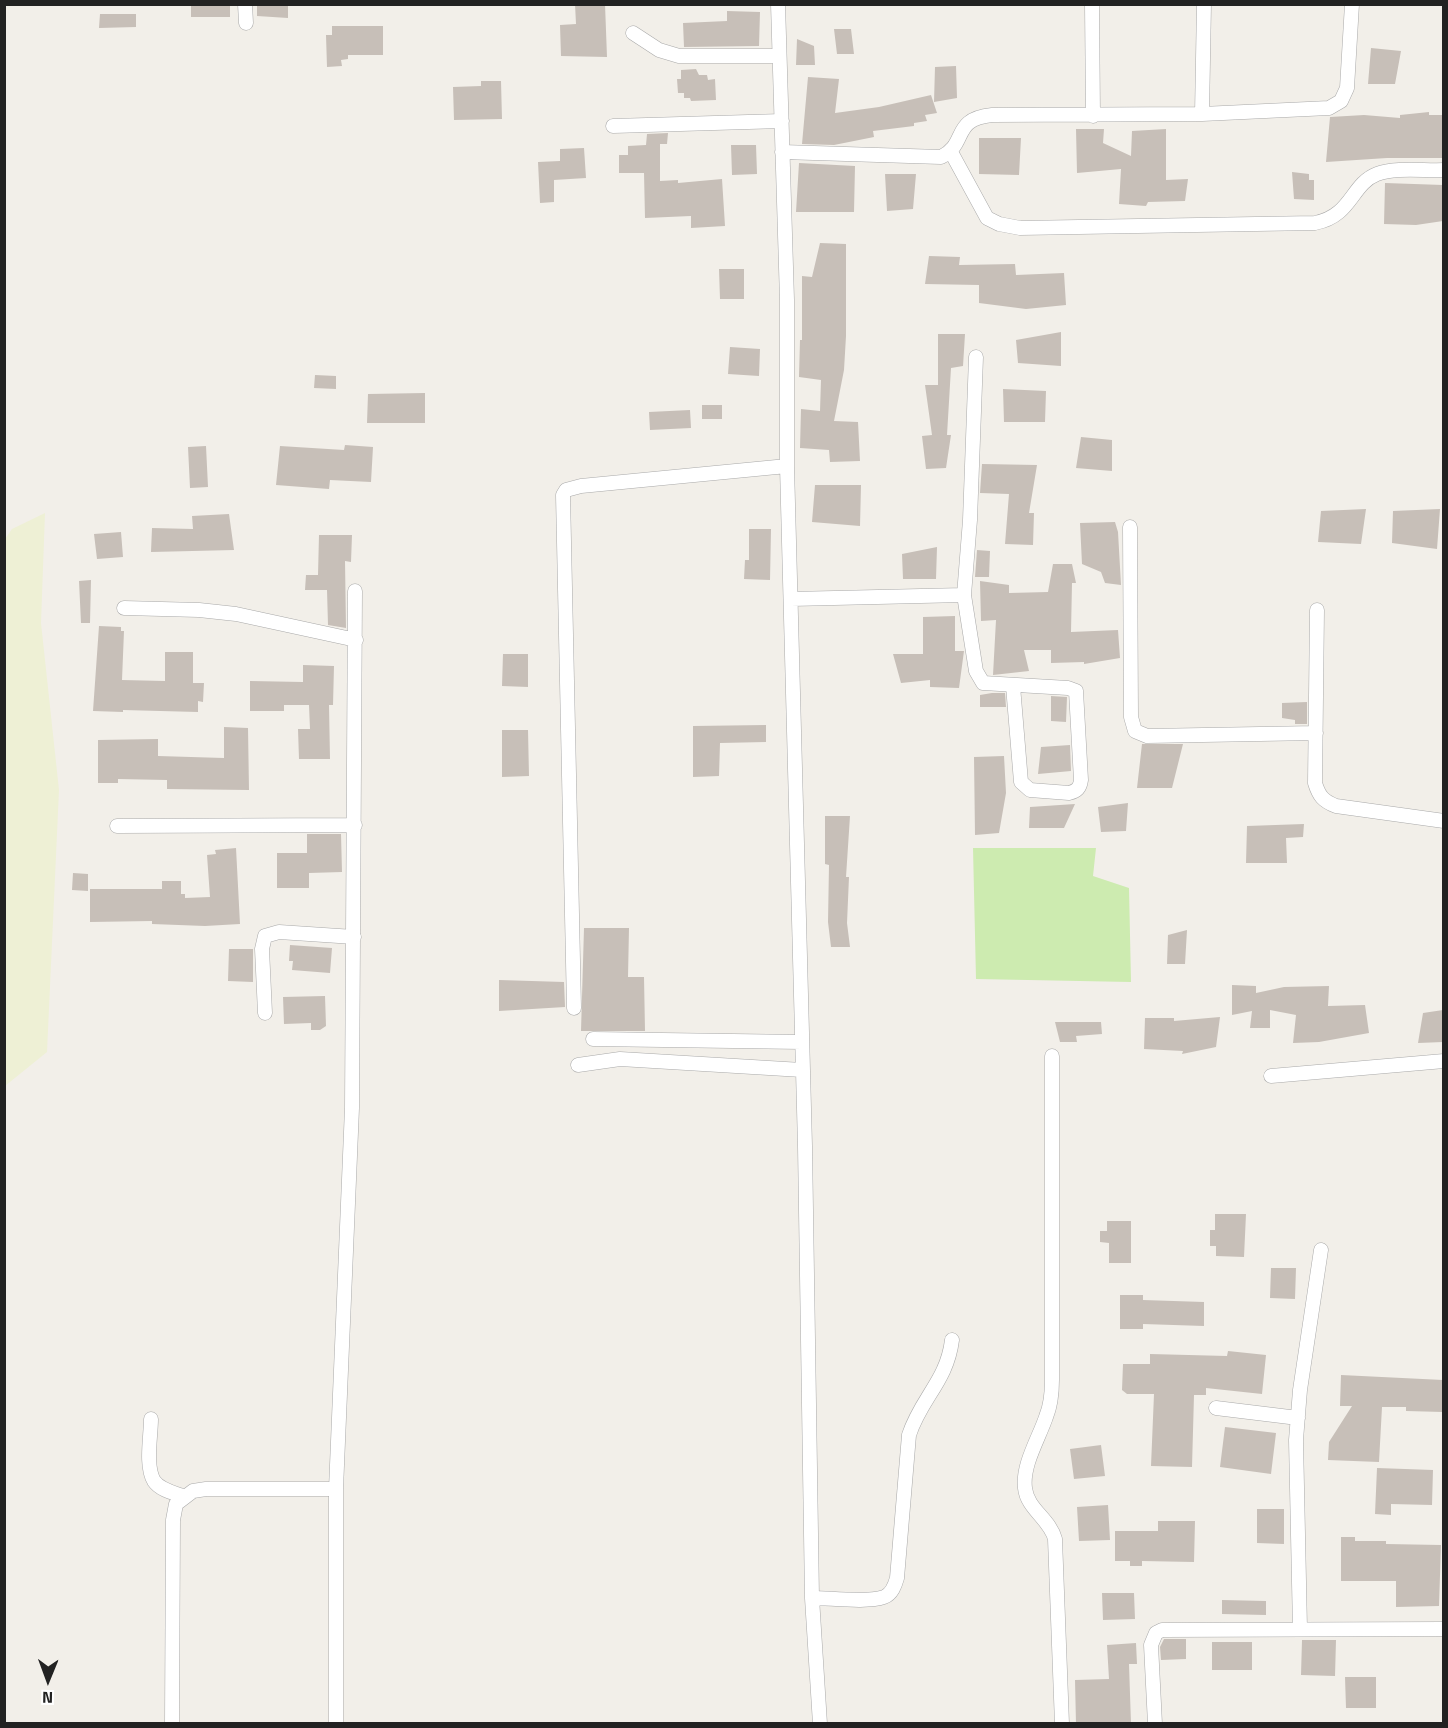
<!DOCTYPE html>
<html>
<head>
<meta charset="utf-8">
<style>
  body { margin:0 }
  #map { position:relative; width:1448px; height:1728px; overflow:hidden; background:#f2efe9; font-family:"Titillium Web",sans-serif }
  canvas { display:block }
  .frame { position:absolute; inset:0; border:6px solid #222; pointer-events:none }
  .north { position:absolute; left:18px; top:1650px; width:60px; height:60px; -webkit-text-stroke:4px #fff; paint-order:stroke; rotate:181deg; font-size:16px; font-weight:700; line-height:24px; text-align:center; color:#222 }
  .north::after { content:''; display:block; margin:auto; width:21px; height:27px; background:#222; clip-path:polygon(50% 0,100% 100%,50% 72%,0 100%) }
</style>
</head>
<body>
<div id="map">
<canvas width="1448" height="1728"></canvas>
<div class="frame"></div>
<div class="north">N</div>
</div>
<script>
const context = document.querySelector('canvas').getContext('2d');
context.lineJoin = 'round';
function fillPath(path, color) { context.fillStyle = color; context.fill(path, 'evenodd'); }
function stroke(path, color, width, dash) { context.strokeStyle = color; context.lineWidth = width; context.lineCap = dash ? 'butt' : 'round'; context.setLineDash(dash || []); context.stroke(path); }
fillPath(new Path2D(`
  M45 513 41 623 59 790 47 1052 5 1086V539L12 529Z`), '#eef0d5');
fillPath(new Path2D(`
  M973 848H1096L1093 876 1129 888 1131 982 976 979Z`), '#cdebb0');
fillPath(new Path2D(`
  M191 4H230V17H191Z
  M257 4H288V18L257 16Z
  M575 4H605L607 57 561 56 560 25 576 24Z
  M727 11 760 12 759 46 684 47 683 23 727 21Z
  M100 14H136V27L99 28Z
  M332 26H383V55H348V59L341 60 342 66 327 67 326 35H332Z
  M834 29H851L854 54H837Z
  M797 39 814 46 815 65H796Z
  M1371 48 1401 51 1395 84H1368Z
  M956 66 957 98 934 102 935 67Z
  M696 69 699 75H707L708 80 715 79 716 100 691 101 690 98H684V93H678L677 79H681V70Z
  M808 77 839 79 835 113 879 107 931 95 937 113 925 115 927 121 914 123V126L873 131 874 137 834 145 802 144Z
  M481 81H501L502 119 454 120 453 87 481 86Z
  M1429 112V115H1443V158H1387L1326 162 1330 117 1364 115 1400 118V115Z
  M1076 129H1104L1103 143 1131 156 1132 131 1166 129V180L1188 179 1185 201 1148 202 1146 206 1119 204 1121 169 1077 173Z
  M668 133 667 144H660V181L678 180V183L722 179 725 226 691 228V216L645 218 644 173H619V155H628V146L646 145 647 134Z
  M979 138H1021L1019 175 979 174Z
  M731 145H756L757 174 732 175Z
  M584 148 586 178 554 180V202L540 203 538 162 560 161V149Z
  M799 163 855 166 854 212H796Z
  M1292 172 1309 174V180H1314V200L1294 199Z
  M885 174H916L913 209 887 211Z
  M1385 183 1443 185V221L1416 225 1384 224Z
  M820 243 846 244V336L844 370 834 421 858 422 860 461 830 462 829 450 800 448 801 409 820 411 821 380 799 377 800 340H802V276L812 277Z
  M929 256 960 257 959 265 1015 264 1016 275 1064 273 1066 305 1026 309 979 303V285L925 284Z
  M719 269H744V299H720Z
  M1061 332V366L1018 363 1016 340Z
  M938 334H965L963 366 951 368 947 435H951L946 468 926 469 922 436 932 435 925 385H938Z
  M730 347 760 349 759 376 728 374Z
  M315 375 336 376V389L314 388Z
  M1003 389 1046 391 1045 422H1004Z
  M425 393V423H367L368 394Z
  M702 405H722V419H702Z
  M690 410 691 428 650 430 649 412Z
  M1081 437 1112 440V471L1076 468Z
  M345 445 373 447 371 482 330 480 329 489 276 485 280 446 344 450Z
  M206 446 208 487 190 488 188 447Z
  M982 464 1037 465 1029 513H1034L1033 545 1005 544 1009 494 980 493Z
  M815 485H861L860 526 812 522Z
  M1366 509 1361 544 1318 542 1321 511Z
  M1440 509 1437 549 1392 543 1393 511Z
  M229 514 234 550 151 552 152 528 193 529 192 516Z
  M1115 522 1118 532 1121 585 1105 583 1101 572 1082 564 1080 523Z
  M749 529H771L770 580 744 579 745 560H749Z
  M121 532 123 557 97 559 94 534Z
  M319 535H352L351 562 345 561 346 628 328 625 327 590H305L306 575H318Z
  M937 547 936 579H903L902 554Z
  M977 550 990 551 989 577H975Z
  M1053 564H1072L1076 583H1072L1071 632 1118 630 1120 658 1084 664V662L1051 663V650H1024L1029 671 993 675 996 620 981 621 980 581 1009 585V593L1048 592Z
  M91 580 90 623H81L79 581Z
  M955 616V651H964L959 688 930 687V680L901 683 893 654H923V617Z
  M99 626 121 627V631H124L122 680 165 681V652H193V683H204L203 702 198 701V712L123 710V712L93 711Z
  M503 654H528V687L502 686Z
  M303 665 334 666 333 705H329L330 759H299L298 729H310L309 705H284V711H250V681L303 682Z
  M992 693H1005L1006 707H980V695Z
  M1051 696 1067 697 1066 722 1051 721Z
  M1307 702V724H1295V720L1282 718V703Z
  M766 725V742L720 743 719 776 693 777V726Z
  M224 727 248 728 249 790 167 789V780L118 779V783H98V740L158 739V756L224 758Z
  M502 730H528L529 776 502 777Z
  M1142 744H1183L1172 788H1137Z
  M1070 745 1071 771 1038 774 1041 747Z
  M1004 756 1006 793 999 833 975 835 974 757Z
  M1128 803 1126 831 1101 832 1098 807Z
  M1075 804 1064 828H1029L1030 807Z
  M825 816H850L846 877H849L847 923 850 947H831L828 922 829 865 825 864Z
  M1304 824 1303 837 1286 838 1287 863H1246L1247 826Z
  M307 834H341L342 872 309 873V888H277V853H307Z
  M236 848 240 924 205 926 152 924V921L90 922V889H162V881H181V894H185V898L210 897 207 855 216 854 215 850Z
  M73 873 88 874V891L72 890Z
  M584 928H629L628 977H644L645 1031H581Z
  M1187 930 1185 964H1167L1168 935Z
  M290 945 332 948 330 973 292 970 293 961H289Z
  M229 949H253V982L228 981Z
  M499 980 564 982 565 1007 499 1011Z
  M1232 985 1256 986V993L1284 987 1329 986 1328 1006 1365 1005 1369 1033 1319 1042 1293 1043 1296 1015 1270 1010V1028H1250L1252 1011 1232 1015Z
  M325 996 326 1026 320 1030H311V1023L284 1024 283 997Z
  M1443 1010V1042L1418 1043 1423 1013Z
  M1220 1017 1216 1047 1182 1054 1183 1051 1144 1049 1145 1018H1174V1021Z
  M1055 1022H1101L1102 1034 1076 1036 1077 1042H1060Z
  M1215 1214H1246L1244 1257 1216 1256V1246H1210V1230H1215Z
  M1107 1221H1131V1263H1109V1243L1100 1242V1231H1107Z
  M1271 1268H1296L1295 1299 1270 1298Z
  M1120 1295H1143V1300L1204 1302V1326L1143 1324V1329H1120Z
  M1228 1351 1266 1355 1262 1394 1206 1388V1395H1194L1192 1467 1151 1466 1154 1394H1127L1122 1390 1123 1364H1150V1354L1227 1356Z
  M1341 1375 1443 1380V1412L1406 1411V1407H1382L1379 1462 1328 1460 1329 1442 1352 1406H1340Z
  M1225 1427 1276 1433 1271 1474 1220 1467Z
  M1101 1445 1105 1476 1074 1479 1070 1449Z
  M1377 1468 1433 1470 1432 1505 1391 1504V1515L1375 1514Z
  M1108 1505 1110 1540 1079 1541 1077 1507Z
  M1257 1509H1284V1544L1257 1543Z
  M1158 1521H1195L1194 1562 1142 1561V1566H1130V1561H1115V1531H1158Z
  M1341 1537H1355V1541H1386V1544L1441 1545 1439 1606 1396 1607V1581H1341Z
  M1102 1593H1134L1135 1619 1103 1620Z
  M1222 1600 1266 1601V1615L1222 1614Z
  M1164 1639H1186V1659L1161 1660 1160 1647Z
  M1302 1640H1336L1335 1676 1301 1675Z
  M1212 1642H1252V1670H1212Z
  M1136 1643 1137 1664H1129L1131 1724H1076L1075 1680 1109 1679 1107 1645Z
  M1345 1677H1376V1708H1346Z`), '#c7bfb8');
const street = new Path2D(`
  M245 4 246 23
  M778 4 787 300V466L805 1146 812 1598 820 1724
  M1092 4 1093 116
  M633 33 659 50 679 56H778
  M1202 114 1204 4
  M613 126 782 121
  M782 152 941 157C968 144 951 119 992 115L1202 114 1329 108 1341 101 1347 88 1352 4
  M951 152 987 218 999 224 1020 228 1315 223C1352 216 1351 184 1377 174 1396 167 1424 171 1444 170
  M1130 527 1131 717 1135 731 1147 736 1316 733
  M964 595 970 520 976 357
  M791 599 964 595 976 671 983 683 1068 688 1076 691 1081 780C1080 788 1077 791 1069 793L1030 790 1021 782 1013 686
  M124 608 199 610 236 614 356 640
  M1317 610 1315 783C1319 796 1323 801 1336 806L1444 821
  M117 826 355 825
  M574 1008 563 495 566 490 581 486 787 466
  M265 1013 262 949 265 936 279 932 354 937
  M593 1039 802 1042
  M1052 1056V1380C1052 1392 1051 1405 1046 1417 1039 1438 1022 1465 1025 1488 1027 1509 1050 1519 1055 1539L1062 1724
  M578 1065 620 1059 802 1070
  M1271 1076 1444 1061
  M1216 1408 1298 1418
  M151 1419C151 1436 145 1466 154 1481 160 1490 174 1493 183 1496
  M812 1598C831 1598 867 1603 884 1597 892 1594 895 1585 897 1578L909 1435C921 1398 947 1381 952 1340
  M1300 1629 1296 1440 1300 1390 1321 1250
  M172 1724 173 1520 176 1504 193 1491 206 1489H336
  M336 1724V1489L352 1108 355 591
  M1155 1724 1151 1645 1156 1633 1162 1630 1444 1629`);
stroke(street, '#a9a9a9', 15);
stroke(street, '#fff', 14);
</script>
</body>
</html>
